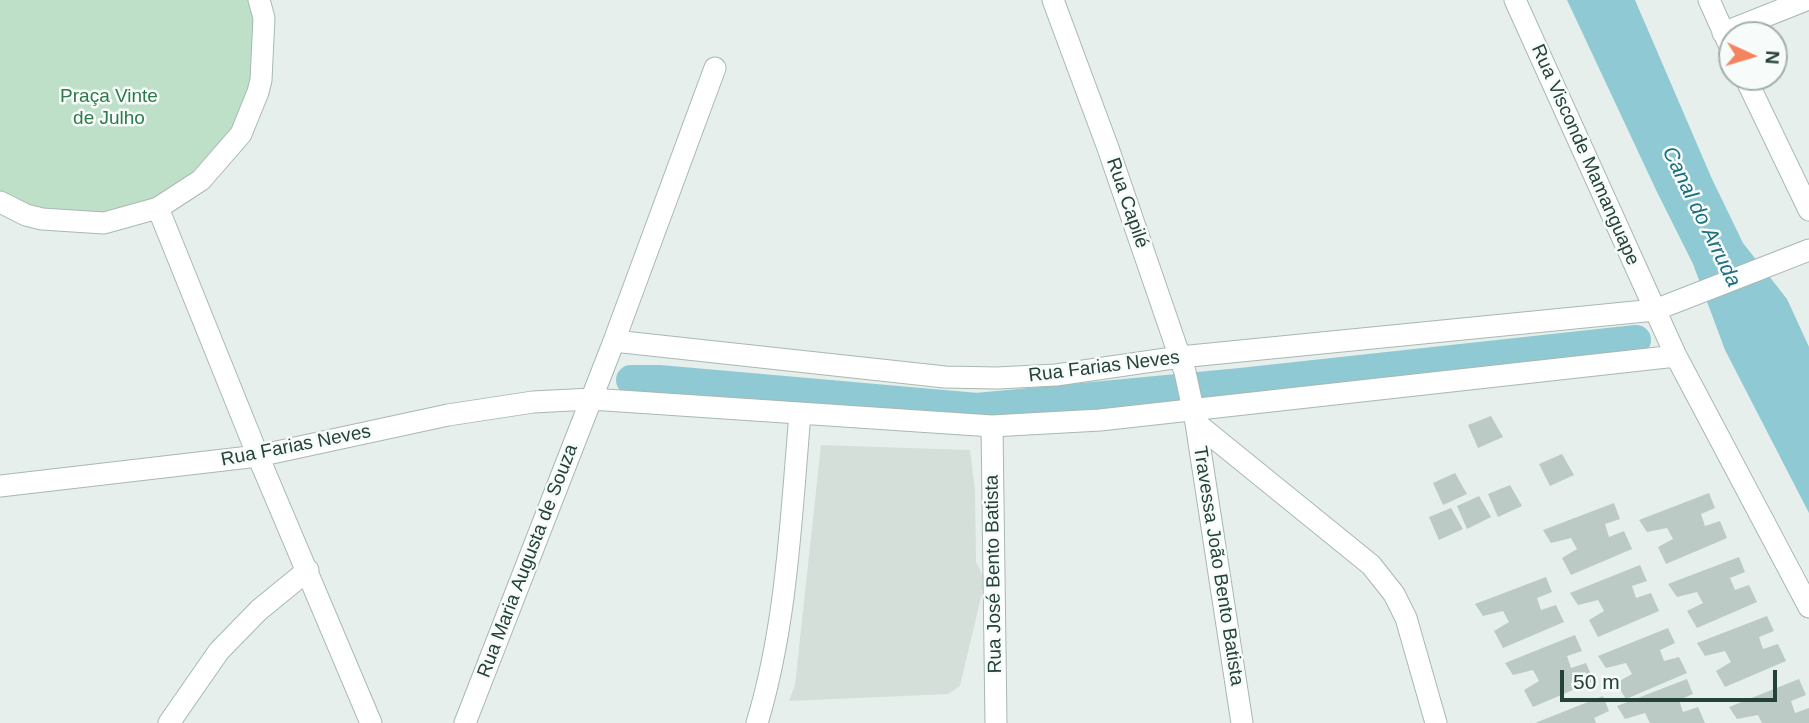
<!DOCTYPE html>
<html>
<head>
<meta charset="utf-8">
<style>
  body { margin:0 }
  #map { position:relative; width:1809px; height:723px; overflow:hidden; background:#e6efeb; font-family:Helvetica,sans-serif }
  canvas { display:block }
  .north { position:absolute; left:1718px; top:21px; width:70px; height:70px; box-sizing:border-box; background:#f7fbf9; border:2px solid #a3b1ad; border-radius:50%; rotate:94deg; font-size:19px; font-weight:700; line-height:28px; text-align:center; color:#24423a }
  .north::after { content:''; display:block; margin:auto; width:24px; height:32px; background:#f4845f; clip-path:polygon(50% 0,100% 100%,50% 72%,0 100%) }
  .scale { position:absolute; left:1560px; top:670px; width:217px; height:32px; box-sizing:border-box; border:4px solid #24423a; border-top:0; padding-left:9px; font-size:21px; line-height:24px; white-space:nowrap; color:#24423a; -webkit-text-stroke:5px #f7fbf9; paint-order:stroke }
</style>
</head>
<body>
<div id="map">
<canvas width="1809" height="723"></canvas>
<div class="north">N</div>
<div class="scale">50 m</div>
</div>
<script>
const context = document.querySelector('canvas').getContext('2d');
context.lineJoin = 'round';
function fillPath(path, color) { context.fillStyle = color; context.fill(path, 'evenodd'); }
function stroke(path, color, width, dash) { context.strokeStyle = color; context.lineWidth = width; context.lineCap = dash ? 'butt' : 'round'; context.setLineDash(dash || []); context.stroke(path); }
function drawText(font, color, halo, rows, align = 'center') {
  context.font = font + ' Helvetica,sans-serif'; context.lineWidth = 5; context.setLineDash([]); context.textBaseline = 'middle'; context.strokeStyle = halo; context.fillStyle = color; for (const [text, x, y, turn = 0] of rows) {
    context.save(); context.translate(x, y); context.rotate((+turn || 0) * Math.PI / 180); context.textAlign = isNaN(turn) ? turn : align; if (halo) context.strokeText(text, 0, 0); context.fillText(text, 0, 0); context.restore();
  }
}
fillPath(new Path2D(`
  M821 445 970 450 975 491 976 562 985 580 960 686 948 694 789 701 795 685Z`), '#d4dfda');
fillPath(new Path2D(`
  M0 0H259L258 92 201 180 104 223 0 202Z`), '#bfe0c8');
fillPath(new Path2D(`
  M1567 0H1635L1712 179 1743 243 1787 299 1809 347V513L1725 350 1693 264 1657 192Z`), '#8ec9d4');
stroke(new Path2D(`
  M631 380H659L977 408 1241 383 1636 340`), '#8ec9d4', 30);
fillPath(new Path2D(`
  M1491 416 1503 437 1478 448 1468 425Z
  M1562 454 1574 475 1550 486 1539 464Z
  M1455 473 1467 494 1443 505 1433 483Z
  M1510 485 1522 506 1498 517 1488 494Z
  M1709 493 1715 508 1701 514 1705 526 1720 521 1727 538 1666 564 1658 547 1673 539 1667 528 1647 532 1639 520Z
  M1479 496 1491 517 1467 529 1457 506Z
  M1614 503 1620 519 1605 524 1609 537 1624 531 1632 549 1571 575 1562 558 1577 549 1571 538 1551 543 1543 530Z
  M1451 508 1463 529 1439 540 1429 517Z
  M1739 557 1745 572 1730 578 1735 590 1749 585 1757 602 1697 628 1687 611 1703 603 1697 592 1677 597 1668 584Z
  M1640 565 1647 581 1632 586 1636 598 1651 593 1659 611 1598 637 1589 620 1604 611 1598 600 1578 605 1570 593Z
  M1546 577 1552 592 1537 598 1541 610 1556 605 1564 622 1503 648 1494 631 1509 622 1503 611 1483 616 1475 604Z
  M1767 616 1774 631 1759 637 1763 649 1778 644 1786 661 1725 687 1716 671 1731 662 1725 651 1705 656 1697 643Z
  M1668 628 1675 643 1660 650 1664 661 1679 657 1687 673 1626 699 1616 683 1632 674 1626 663 1606 668 1598 656Z
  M1575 635 1582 651 1567 656 1571 668 1586 663 1594 681 1533 707 1524 690 1539 681 1533 670 1513 675 1505 663Z
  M1687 679 1693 694 1679 700 1683 712 1698 707 1705 723H1650L1645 713 1625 719 1617 706Z
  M1799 679 1806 695 1791 701 1795 713 1809 708V723H1762L1758 715 1737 719 1729 707Z
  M1603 696 1609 711 1594 718 1596 723H1535Z`), '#bbcac4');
const street = new Path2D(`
  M1053 0 1108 148 1185 372 1196 423 1242 723
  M1515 0 1676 356 1809 607
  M1709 0 1732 51
  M1723 33 1806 0
  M1745 77 1809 210
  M0 202 26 215 42 219 104 223 158 208 201 180 241 134 258 92 261 80 264 18 259 0
  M158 208 258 456 371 723
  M614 341 715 68
  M1196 423 1371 565 1394 594 1406 618 1436 723
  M992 426 996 723
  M0 486 258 456 448 415 533 402 591 399 992 426 1100 420 1676 356
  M169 723 219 651 259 610 308 570
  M465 723 614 341 945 377 997 378 1056 375 1180 357 1655 310 1809 250
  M757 723C787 624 791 517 800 414`);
stroke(street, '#a8b8b2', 23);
stroke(street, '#fff', 21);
drawText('19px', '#2d7a4b', '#f7fbf9', [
  ["Praça Vinte",109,97],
  ["de Julho",109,119]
]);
drawText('19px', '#24423a', '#f7fbf9', [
  ["Rua Visconde Mamanguape",1585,155,66],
  ["Rua Capilé",1127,203,71],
  ["Rua Farias Neves",1104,367,-7],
  ["Rua Farias Neves",296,446,-11],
  ["Rua Maria Augusta de Souza",528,561,-69],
  ["Travessa João Bento Batista",1218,566,81],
  ["Rua José Bento Batista",994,574,-91]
]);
drawText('italic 21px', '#1c6f80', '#f7fbf9', [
  ["Canal do Arruda",1701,217,64]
]);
</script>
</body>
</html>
